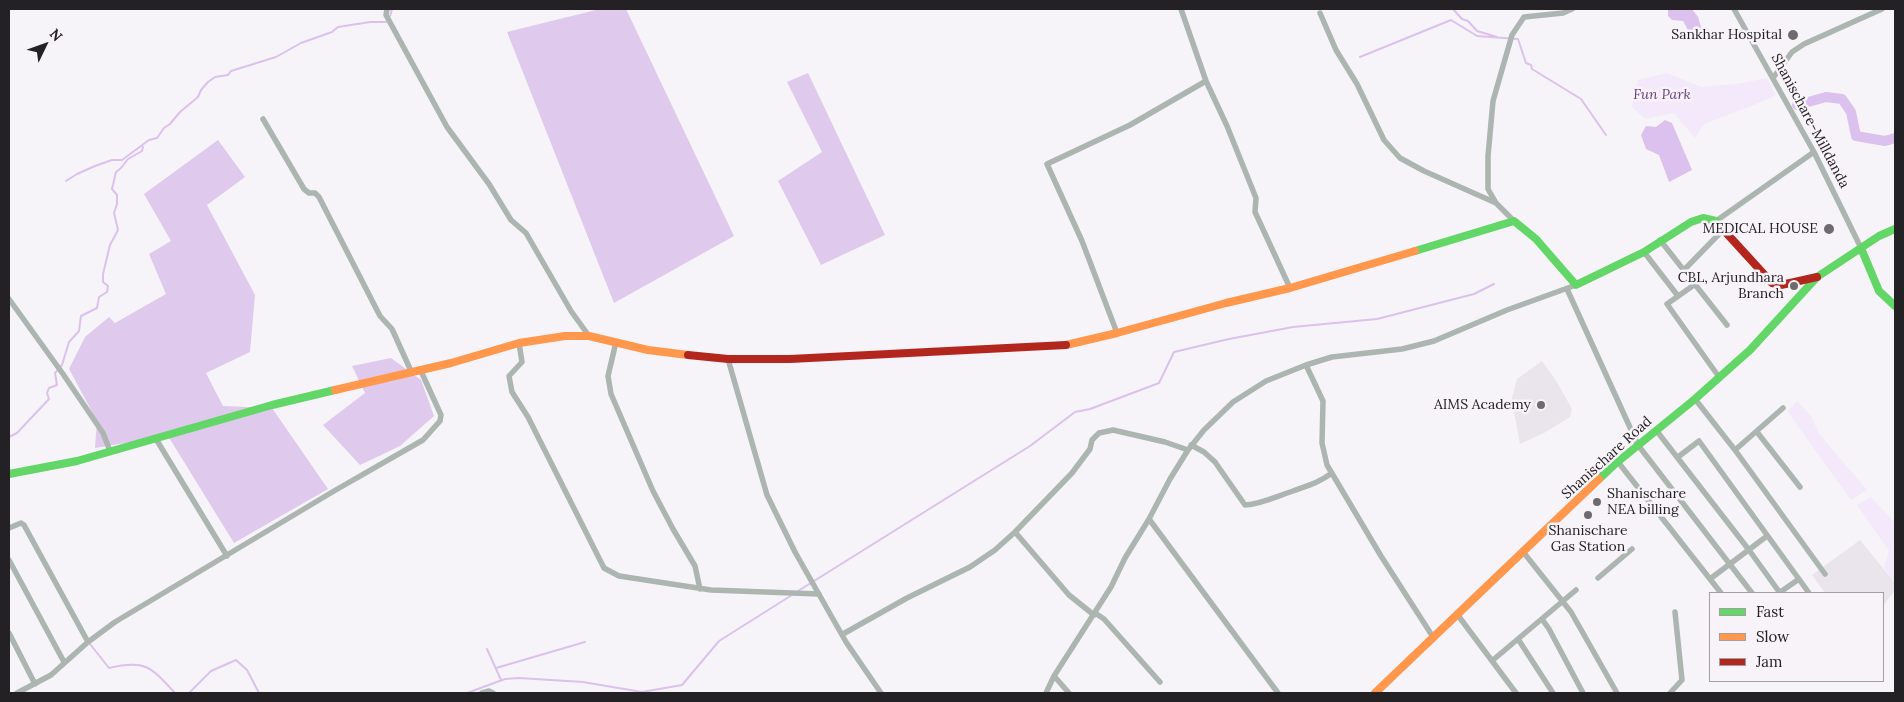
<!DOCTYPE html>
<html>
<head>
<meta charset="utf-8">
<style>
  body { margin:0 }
  #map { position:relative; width:1904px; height:702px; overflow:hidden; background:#f6f4f8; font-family:Lora,serif }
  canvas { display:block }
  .frame { position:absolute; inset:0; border:10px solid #232123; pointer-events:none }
  .legend { position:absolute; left:1709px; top:592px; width:175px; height:90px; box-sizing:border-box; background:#f7f3f9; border:1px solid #a29fa3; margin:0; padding:6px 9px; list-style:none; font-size:15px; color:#232123 }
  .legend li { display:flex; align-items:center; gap:10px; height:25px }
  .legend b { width:25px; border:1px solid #a29fa3 }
  .north { position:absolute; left:20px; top:20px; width:50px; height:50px; -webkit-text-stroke:4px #f7f3f9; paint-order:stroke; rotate:48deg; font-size:14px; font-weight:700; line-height:20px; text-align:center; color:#232123 }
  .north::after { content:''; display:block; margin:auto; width:18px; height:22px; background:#232123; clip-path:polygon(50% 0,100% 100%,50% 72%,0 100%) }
</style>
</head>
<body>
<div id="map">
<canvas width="1904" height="702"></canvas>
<div class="frame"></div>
<ul class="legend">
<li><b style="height:6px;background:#63d668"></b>Fast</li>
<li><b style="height:6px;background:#ff974d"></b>Slow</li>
<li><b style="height:6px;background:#b3261e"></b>Jam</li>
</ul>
<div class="north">N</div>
</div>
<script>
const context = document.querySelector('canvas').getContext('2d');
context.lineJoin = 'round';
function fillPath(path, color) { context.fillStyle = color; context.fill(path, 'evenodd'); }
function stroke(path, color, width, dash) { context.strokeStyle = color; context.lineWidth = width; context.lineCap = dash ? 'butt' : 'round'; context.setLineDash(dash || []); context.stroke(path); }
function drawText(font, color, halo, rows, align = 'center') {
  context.font = font + ' Lora,serif'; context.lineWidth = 5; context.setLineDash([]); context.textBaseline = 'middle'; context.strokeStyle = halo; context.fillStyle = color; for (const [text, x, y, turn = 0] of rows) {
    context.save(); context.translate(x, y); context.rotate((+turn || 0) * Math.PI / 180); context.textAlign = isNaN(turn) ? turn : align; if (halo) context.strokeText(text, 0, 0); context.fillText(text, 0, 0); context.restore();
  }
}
fillPath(new Path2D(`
  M1542 361 1557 382 1572 409 1570 417 1544 433 1520 444 1514 412 1511 401 1517 379Z
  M1860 540 1895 583V590L1883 606V593H1825L1812 575Z`), '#eae4ed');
fillPath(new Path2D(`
  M1667 73 1701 87 1737 84 1767 78 1776 95 1754 105 1704 124 1695 138 1674 113 1645 119 1632 107 1638 80Z
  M1797 401 1811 416 1819 434 1867 490 1851 500 1787 411Z
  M1871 497 1895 523V583L1884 568 1889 551 1857 505Z`), '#f4e8fb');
fillPath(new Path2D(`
  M600 9H626L734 236 614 303 507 32Z
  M808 73 885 235 821 265 778 181 822 152 787 82Z
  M218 140 245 177 207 205 255 295 250 352 206 373 223 406 272 408 328 489 234 543 168 436 95 448 97 421 69 369 85 337 109 317 115 323 166 294 149 254 171 241 144 194Z
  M391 358 421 380 434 416 400 446 360 465 323 425 365 393 352 366Z`), '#dfc9ed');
fillPath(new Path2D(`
  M1668 9H1692L1698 17 1702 30 1698 34C1687 35 1688 28 1683 21L1672 20 1668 16Z
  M1665 120 1672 123 1692 170 1669 182 1659 155 1646 149 1641 135 1646 126 1656 127Z`), '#dcc0ed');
stroke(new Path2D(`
  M1453 9 1462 19 1468 21 1477 31 1497 37
  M390 16 392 9
  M1360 57 1451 20 1477 36 1518 39 1526 63 1531 65 1532 69 1581 99 1606 135
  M66 181 77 174 95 166 112 160H122L149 140 157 138 164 128 170 124 180 112 198 97 201 90 208 82 215 77 228 75 231 71 276 57 301 43 332 32 338 27 370 22H386
  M9 437 17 433 49 399 47 393 49 388 57 385 55 373 62 365 69 342 79 331 81 316 97 308 99 297 107 292 108 286 103 282V274L110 245 118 230 114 213 117 204V195L112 189 116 172 121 168 128 159 142 151 143 147
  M798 591 1030 446 1075 412 1090 409 1159 383 1174 352 1229 339 1293 327 1377 319 1474 294 1494 284
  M90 644 109 668C145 659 151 667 175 693
  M487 649 501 680
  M496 668 585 642
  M189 693 211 671 236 660 247 670 259 693
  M467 693 505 679 519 678 583 682 642 692 682 685 719 641 792 595`), '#dcc0ed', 2);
stroke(new Path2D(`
  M1797 105 1826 97 1842 99 1851 112 1856 136 1885 141 1895 138`), '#dcc0ed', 10);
stroke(new Path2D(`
  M387 9 386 15 447 127 489 184 511 220 526 233 571 311 589 336
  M1181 9 1206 81 1227 126 1256 198 1255 212 1290 288
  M1734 9 1814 152 1861 248
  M1320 13 1336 50 1357 84 1384 140 1400 158 1424 171 1496 203
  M1773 78 1792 52 1804 44 1882 9
  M263 119 304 189 309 193H315L319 197 380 316 392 329 411 371
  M1514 221 1496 203 1488 189V156L1493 101 1512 35 1524 17 1563 13 1572 9
  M1716 221 1814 152
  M1660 240 1727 325
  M1644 252 1678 296
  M1683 271 1723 230
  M1694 285 1667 304 1719 377
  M1567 289 1638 445 1752 593
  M9 299 63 374 103 433 110 451
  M1117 333 1082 241 1047 164 1130 125 1206 81
  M616 342 608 376 611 394 653 491 673 529 695 566 700 589
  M519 343 522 362 509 376 512 392 528 417 604 568 619 576 711 590 819 594
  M728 359 767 495 795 552 846 642 881 693
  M1306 365 1323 401 1322 443 1327 465 1381 556 1433 637
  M1695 399 1735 450 1825 574
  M1656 430 1749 550 1780 593
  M1757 432 1800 487
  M156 439 227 556
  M1191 445 1204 452 1215 462 1245 505C1262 504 1277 496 1293 491 1309 485 1318 483 1332 473
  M1735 450 1783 408
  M1678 457 1699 441 1809 593
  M1618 462 1721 593
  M1149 519 1278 693
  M9 528 21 523 24 525 88 642
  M1015 532 1069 595 1094 615
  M1524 553 1571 612 1617 693
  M9 560 64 662
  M1598 578 1632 549
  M1710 579 1767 536
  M1779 593 1799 579
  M1095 613 1104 619 1160 682
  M1457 614 1516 693
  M1542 619 1549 629 1583 693
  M9 633 35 684
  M843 634 907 598 970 567 995 550 1015 532 1072 473 1090 449 1092 440 1099 433 1113 430 1165 442 1188 450
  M1518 639 1553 693
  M1493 660 1576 590
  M1054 676 1069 693
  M17 693 51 675 88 642 115 622 334 491 423 440 440 421 441 415 420 369
  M482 693 489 691 493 693
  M1046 693 1054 676 1111 587 1125 558 1149 519 1170 479 1188 450 1204 430 1233 402 1266 381 1306 365 1332 357 1402 349 1434 341 1507 310 1576 285
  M1670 693 1682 680 1675 612`), '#adb5b0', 5.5);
stroke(new Path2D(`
  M1861 248 1879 291 1895 306
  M1415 251 1514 221 1536 239 1576 285 1644 252 1691 222 1703 218 1716 221 1719 225
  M9 474 77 461 272 405 335 390
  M1599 479 1615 464 1695 399 1750 350 1817 277 1879 236 1895 229`), '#63d668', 8);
stroke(new Path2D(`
  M1066 345 1117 333 1226 303 1290 288 1415 251
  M335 390 451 363 519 343 565 336H589L648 350 688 355
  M1375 693 1599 479`), '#ff974d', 8);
stroke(new Path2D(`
  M1719 225 1772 283 1781 285 1817 277
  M688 355 728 359H790L1066 345`), '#b3261e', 8);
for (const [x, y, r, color] of [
  [1793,35,6,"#6d6b6e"],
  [1829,229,6,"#6d6b6e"],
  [1794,286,5,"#6d6b6e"],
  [1541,405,5,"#6d6b6e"],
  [1597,502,5,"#6d6b6e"],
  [1588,515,5,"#6d6b6e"]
]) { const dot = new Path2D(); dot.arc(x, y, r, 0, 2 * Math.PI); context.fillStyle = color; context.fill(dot); stroke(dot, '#f7f3f9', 2); }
drawText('14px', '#232123', '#f7f3f9', [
  ["Sankhar Hospital",1782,35],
  ["MEDICAL HOUSE",1818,229],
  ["CBL, Arjundhara",1784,278],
  ["Branch",1784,294],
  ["AIMS Academy",1531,405],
  ["Shanischare",1607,494,"left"],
  ["NEA billing",1607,510,"left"],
  ["Shanischare",1588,531,"center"],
  ["Gas Station",1588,547,"center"]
], 'right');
drawText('italic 14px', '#6d3d86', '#f7f3f9', [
  ["Fun Park",1662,95]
]);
drawText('14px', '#232123', '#f7f3f9', [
  ["Shanischare-Milldanda",1810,121,62],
  ["Shanischare Road",1607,458,-42]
]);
</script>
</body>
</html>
